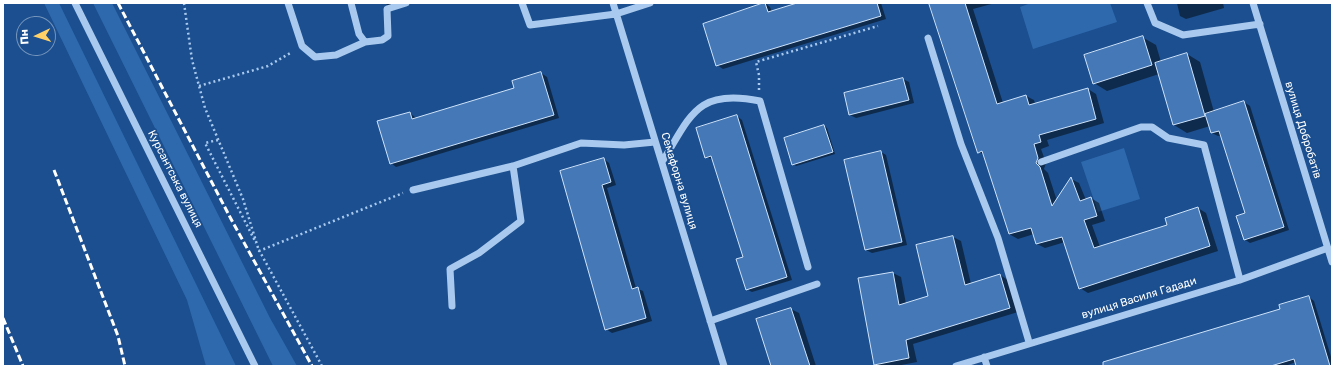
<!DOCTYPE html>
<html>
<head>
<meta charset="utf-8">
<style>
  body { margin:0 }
  #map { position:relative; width:1335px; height:369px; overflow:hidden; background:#1b4f8f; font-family:Rubik,sans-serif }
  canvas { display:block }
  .frame { position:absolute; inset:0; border:4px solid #fff; pointer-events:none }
  .north { position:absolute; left:16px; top:16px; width:40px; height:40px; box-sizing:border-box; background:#1b4f8f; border:1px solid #7695bc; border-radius:50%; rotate:266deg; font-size:11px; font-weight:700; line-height:16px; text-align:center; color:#fff }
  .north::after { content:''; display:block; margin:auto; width:14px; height:18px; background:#ffd166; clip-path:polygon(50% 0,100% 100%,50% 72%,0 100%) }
</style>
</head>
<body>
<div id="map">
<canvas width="1335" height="369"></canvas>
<div class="frame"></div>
<div class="north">Пн</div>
</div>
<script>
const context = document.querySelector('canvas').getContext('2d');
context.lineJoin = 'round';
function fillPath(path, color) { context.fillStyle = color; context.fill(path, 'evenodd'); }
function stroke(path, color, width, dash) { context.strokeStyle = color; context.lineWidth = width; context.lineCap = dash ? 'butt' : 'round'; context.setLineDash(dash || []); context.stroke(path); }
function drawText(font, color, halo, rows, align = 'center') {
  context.font = font + ' Rubik,sans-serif'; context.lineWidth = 3.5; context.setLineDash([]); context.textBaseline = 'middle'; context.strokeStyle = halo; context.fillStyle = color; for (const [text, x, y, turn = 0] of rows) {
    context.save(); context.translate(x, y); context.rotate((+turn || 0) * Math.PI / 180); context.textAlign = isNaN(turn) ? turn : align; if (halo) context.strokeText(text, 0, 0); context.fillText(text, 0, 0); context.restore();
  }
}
fillPath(new Path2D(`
  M44 3H59L236 366H206L187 300Z
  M93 3H112L270 318 297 366H273Z
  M1031 3H1110L1117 22 1033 49 1020 7Z
  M1124 148 1140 199 1098 212 1081 162Z`), '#2e69ad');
fillPath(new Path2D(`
  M384 3H408L393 8Z
  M765 3 770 7 772 12 800 3H881L886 19 723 69 717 65Z
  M930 3H995L973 9 1003 103 1026 96 1034 100 1035 104 1088 89 1096 94 1104 123 1047 140 1049 146 1041 149 1046 163 1044 169 1048 173 1057 201 1071 179 1079 183 1086 200 1091 198 1099 203 1105 221 1092 225 1100 247 1168 225 1198 208 1206 213 1218 251 1088 293 1080 288 1065 242 1045 248 1037 244 1034 234 1018 239 1009 234 984 155 979 152Z
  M1177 3H1223L1224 8 1186 19 1180 16Z
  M1142 37 1156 45 1161 62 1187 54 1200 62 1214 112 1244 102 1250 106 1289 230 1250 243 1244 239 1246 213 1222 135 1218 136 1212 133 1210 126 1187 133 1174 125 1159 74 1107 91 1094 83Z
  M541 73 547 77 559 118 396 167 391 163 410 113 416 118 515 89Z
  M903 79 909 82 914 103 856 118 850 115 845 94Z
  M737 116 742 120 792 280 752 292 746 289 744 258 714 160 706 157Z
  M824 126 827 128 835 154 796 166 793 164Z
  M881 152 886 155 907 245 872 253 866 250Z
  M604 159 609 163 616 185 607 188 636 288 643 291 652 321 612 333 606 329 561 171Z
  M953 237 961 241 971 284 1000 275 1008 280 1018 312 913 344 917 362 896 366H879L875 364 893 273 901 277 906 304 929 297Z
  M1309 297 1314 301 1332 360V366H1298L1296 362 1285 366H1113L1281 309Z
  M791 309 799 313 816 366H772Z`), '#0007');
const building = new Path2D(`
  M763 3H765L768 12 797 3H877L881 16 716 66 703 24Z
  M929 3H965L997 104 1026 95 1029 105 1088 88 1096 119 1039 135 1041 142 1034 144 1038 158 1036 163 1040 167 1052 206 1071 177 1080 201 1091 197 1097 216 1084 220 1094 248 1167 225 1165 218 1198 207 1210 246 1079 289 1062 237 1036 244 1031 228 1009 234 982 151 978 153Z
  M1143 36 1152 65 1093 84 1084 55Z
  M1187 53 1205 116 1173 125 1155 63Z
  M541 72 554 115 390 164 377 121 410 112 412 119 514 88 512 81Z
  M903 78 909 100 849 115 844 93Z
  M1244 101 1284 227 1244 240 1236 216 1245 213 1219 131 1211 133 1205 114Z
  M737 115 787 277 746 290 736 259 743 257 711 156 705 158 696 128Z
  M824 125 833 152 792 165 784 138Z
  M881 151 902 242 865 250 844 160Z
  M604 158 611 182 602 185 632 289 638 287 646 318 605 330 560 171Z
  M953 236 965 285 1000 274 1010 308 906 340 909 358 874 365 858 278 893 272 899 305 928 296 916 245Z
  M1309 296 1330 366H1296L1294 359 1271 366H1103V362L1280 309 1279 305Z
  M791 308 810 366H771L756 319Z`);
fillPath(building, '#4478b7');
stroke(building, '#cfe3fa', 1);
stroke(new Path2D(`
  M184 3 192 60 205 108 243 199 259 251 403 193
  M199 86 268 66 292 52
  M759 90V75L756 62 878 26
  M218 140 205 143 256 243
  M259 250 322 366`), '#a9c9ee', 2.5, [2, 3]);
stroke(new Path2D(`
  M75 3 255 366
  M288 3 302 46 315 57 336 55 365 42
  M351 3 359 34 365 42 382 40 388 36 387 9 406 3
  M522 3 530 25 616 14 650 3
  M613 3 724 366
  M1147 3 1155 23 1183 35 1260 24
  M1253 3 1332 262
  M928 38 961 144 998 238 1029 342
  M662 162C691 116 696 88 760 101L808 267
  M1041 162 1141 127H1152L1168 138 1204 145 1240 280
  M413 190 513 166 581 143 624 145 655 142
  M452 306 450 269 479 253 521 221 513 166
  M710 321 817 284
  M984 357 987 366
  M956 366 1240 280 1328 248`), '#a9c9ee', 7);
stroke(new Path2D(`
  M118 3 231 219 312 366
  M54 170 118 336 125 366
  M3 318 23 366`), '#fff', 3, [7, 3]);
drawText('11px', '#fff', '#1b4f8f', [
  ["вулиця Добробатів",1303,130,73],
  ["Курсантська вулиця",175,179,63],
  ["Семафорна вулиця",679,181,73],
  ["вулиця Василя Гадади",1139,298,-17]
]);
</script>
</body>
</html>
